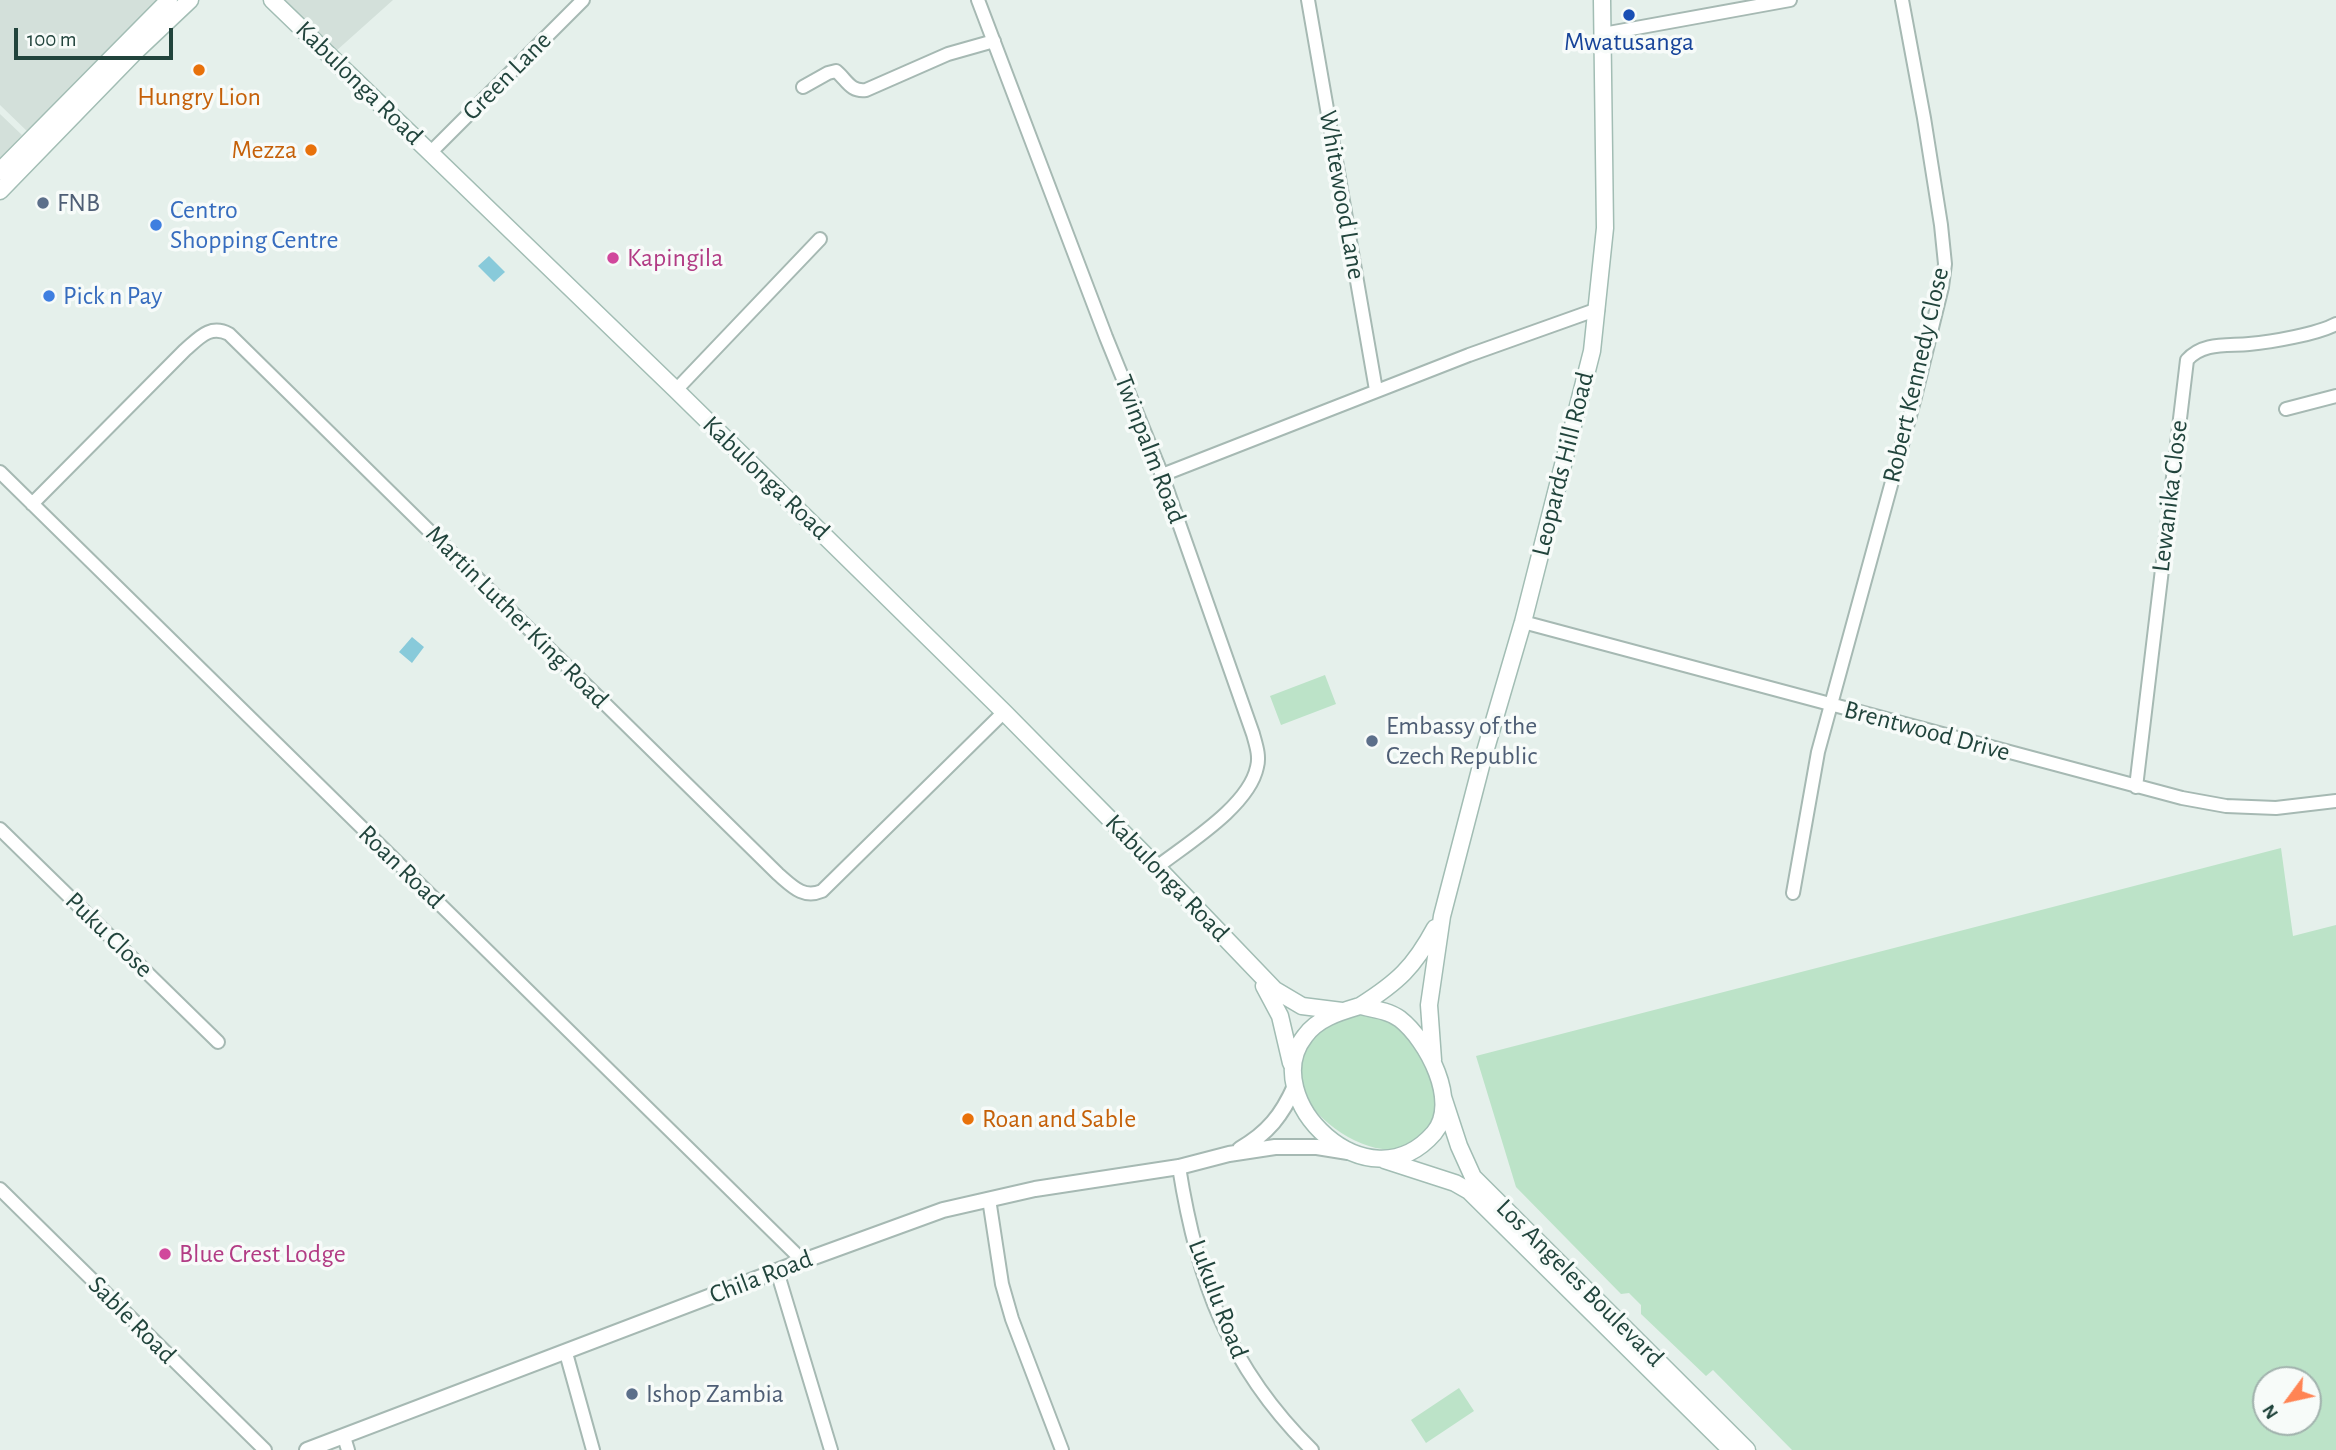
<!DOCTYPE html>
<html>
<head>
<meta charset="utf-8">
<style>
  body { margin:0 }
  #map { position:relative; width:2336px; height:1450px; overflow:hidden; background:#e5f0eb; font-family:"Alegreya Sans",sans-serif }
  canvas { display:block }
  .north { position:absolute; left:2252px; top:1366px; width:70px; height:70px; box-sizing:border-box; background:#f7fbf9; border:2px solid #a1b2ad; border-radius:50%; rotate:237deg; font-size:19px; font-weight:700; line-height:28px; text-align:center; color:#21443c }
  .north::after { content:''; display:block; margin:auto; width:24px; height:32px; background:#ff8454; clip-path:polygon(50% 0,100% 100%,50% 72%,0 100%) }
  .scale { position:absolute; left:14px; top:28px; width:159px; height:32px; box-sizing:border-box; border:4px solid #21443c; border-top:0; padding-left:9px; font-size:21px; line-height:24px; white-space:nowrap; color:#21443c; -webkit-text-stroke:5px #f7fbf9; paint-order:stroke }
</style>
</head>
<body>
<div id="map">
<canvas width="2336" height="1450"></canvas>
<div class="north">N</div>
<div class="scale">100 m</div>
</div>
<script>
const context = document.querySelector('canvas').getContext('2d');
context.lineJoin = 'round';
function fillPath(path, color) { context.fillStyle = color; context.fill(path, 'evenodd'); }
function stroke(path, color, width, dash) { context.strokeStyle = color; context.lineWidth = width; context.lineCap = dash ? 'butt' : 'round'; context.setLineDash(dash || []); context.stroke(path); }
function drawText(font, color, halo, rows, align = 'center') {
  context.font = font + ' "Alegreya Sans",sans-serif'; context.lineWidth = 7; context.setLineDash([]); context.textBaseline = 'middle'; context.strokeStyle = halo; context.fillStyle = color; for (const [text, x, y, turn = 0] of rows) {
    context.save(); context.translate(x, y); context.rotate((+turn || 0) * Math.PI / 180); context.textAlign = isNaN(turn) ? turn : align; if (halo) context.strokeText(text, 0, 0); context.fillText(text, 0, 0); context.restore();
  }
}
fillPath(new Path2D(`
  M0 0H159L30 134 0 105Z
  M282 0H393L336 51Z
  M0 114 22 135 0 158Z`), '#d3e0da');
fillPath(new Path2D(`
  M1325 675 1336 704 1281 725 1270 696Z
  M2281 848 2293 936 2336 925V1450H1792L1713 1370 1706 1376 1641 1314V1305L1629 1293 1621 1294 1516 1187 1476 1056ZM2266 1380H2308V1422H2266Z
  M1355 1015C1370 1016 1384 1019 1397 1027 1426 1047 1441 1093 1435 1125 1426 1132 1414 1143 1404 1147 1369 1160 1310 1119 1301 1086 1297 1073 1302 1062 1306 1050 1310 1040 1315 1030 1324 1024 1333 1019 1346 1018 1355 1015Z
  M1459 1388 1474 1411 1426 1443 1411 1420Z`), '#bce3c8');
fillPath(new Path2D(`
  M489 256 505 272 494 282 478 266Z
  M412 637 424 647 412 663 399 652Z`), '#88cada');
const minor = new Path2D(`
  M978 0 1106 337 1162 475 1253 734C1256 745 1260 756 1257 767 1249 806 1188 843 1157 867
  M1308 0 1376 390
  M1603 34 1790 0
  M803 87 828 73 836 71C847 80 850 92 866 90L948 54 994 41
  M431 152 583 0
  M676 390 820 239
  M2286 409 2336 396
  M0 472 803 1261
  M1162 475 1469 355 1598 309
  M32 504 185 350C199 338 210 324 229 334L778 874C792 886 803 899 822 891L1004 712
  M1523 622 2182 798 2226 806 2276 808 2336 801
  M2136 787 2187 360C2203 342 2227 346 2249 344 2272 342 2317 334 2336 324
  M0 829 218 1042
  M1793 893 1818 752 1914 401 1942 287 1945 264 1941 225 1924 118 1902 0
  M1179 1167C1197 1281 1228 1367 1312 1450
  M0 1189 265 1450
  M989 1199 1002 1284 1012 1319 1062 1450
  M777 1271 831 1450
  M566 1353 593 1450
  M344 1437 348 1450`);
const tertiary = new Path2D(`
  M1240 1149C1268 1133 1282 1115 1295 1086
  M307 1450 803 1261 943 1210 1035 1189 1179 1167 1229 1154 1275 1147H1317L1348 1152`);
const secondary = new Path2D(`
  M272 0 676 390 1004 712 1157 867 1275 990 1302 1006 1342 1011
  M0 171 169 0
  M0 191 135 52 190 0
  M1264 986 1280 1016 1291 1063
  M1360 1006C1374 1009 1389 1011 1400 1019 1427 1040 1460 1102 1434 1133 1368 1209 1256 1098 1305 1036 1318 1018 1340 1012 1360 1006Z
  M1360 1006C1398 982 1414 967 1435 928
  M1433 1060 1429 1005 1442 916 1482 762 1523 622 1592 351 1605 228 1602 0
  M1443 1097 1459 1146 1473 1177 1747 1450
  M1384 1160 1455 1183 1469 1191 1731 1450`);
stroke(minor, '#a6b9b3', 16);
stroke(tertiary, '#a6b9b3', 18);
stroke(secondary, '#a2bdb4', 19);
stroke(minor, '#fff', 12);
stroke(tertiary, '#fff', 14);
stroke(secondary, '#fff', 16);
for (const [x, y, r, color] of [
  [1629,15,7,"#1a4fb4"],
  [199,70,7,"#e8710a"],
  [311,150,7,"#e8710a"],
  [43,203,7,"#5c6f8a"],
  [156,225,7,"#3f7fe0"],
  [613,258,7,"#d1479c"],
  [49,296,7,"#3f7fe0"],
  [1372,741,7,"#5c6f8a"],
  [968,1119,7,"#e8710a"],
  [165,1254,7,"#d1479c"],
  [632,1394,7,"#5c6f8a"]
]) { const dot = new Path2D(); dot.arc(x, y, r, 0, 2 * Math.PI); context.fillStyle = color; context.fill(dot); stroke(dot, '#f7fbf9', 2.5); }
drawText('26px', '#164399', '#f7fbf9', [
  ["Mwatusanga",1629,42]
]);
drawText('26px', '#21443c', '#f7fbf9', [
  ["Green Lane",507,76,-45],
  ["Kabulonga Road",359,83,44],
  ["Whitewood Lane",1342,195,80],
  ["Robert Kennedy Close",1916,375,-77],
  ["Twinpalm Road",1150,449,69],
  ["Leopards Hill Road",1563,464,-76],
  ["Kabulonga Road",766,478,44],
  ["Lewanika Close",2170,496,-83],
  ["Martin Luther King Road",517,617,45],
  ["Brentwood Drive",1927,731,15],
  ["Roan Road",401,867,44],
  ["Kabulonga Road",1167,878,46],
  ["Puku Close",109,935,44],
  ["Chila Road",761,1277,-21],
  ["Los Angeles Boulevard",1580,1283,45],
  ["Lukulu Road",1218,1299,69],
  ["Sable Road",132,1320,45]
]);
drawText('26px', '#c56008', '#f7fbf9', [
  ["Hungry Lion",199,97],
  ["Mezza",297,150,"right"],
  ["Roan and Sable",982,1119,"left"]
]);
drawText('26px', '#4e5e75', '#f7fbf9', [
  ["FNB",57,203],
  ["Embassy of the",1386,726],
  ["Czech Republic",1386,756],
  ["Ishop Zambia",646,1394]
], 'left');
drawText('26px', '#366cbe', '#f7fbf9', [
  ["Centro",170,210],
  ["Shopping Centre",170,240],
  ["Pick n Pay",63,296]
], 'left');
drawText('26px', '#b23c85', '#f7fbf9', [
  ["Kapingila",627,258],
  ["Blue Crest Lodge",179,1254]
], 'left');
</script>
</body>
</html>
